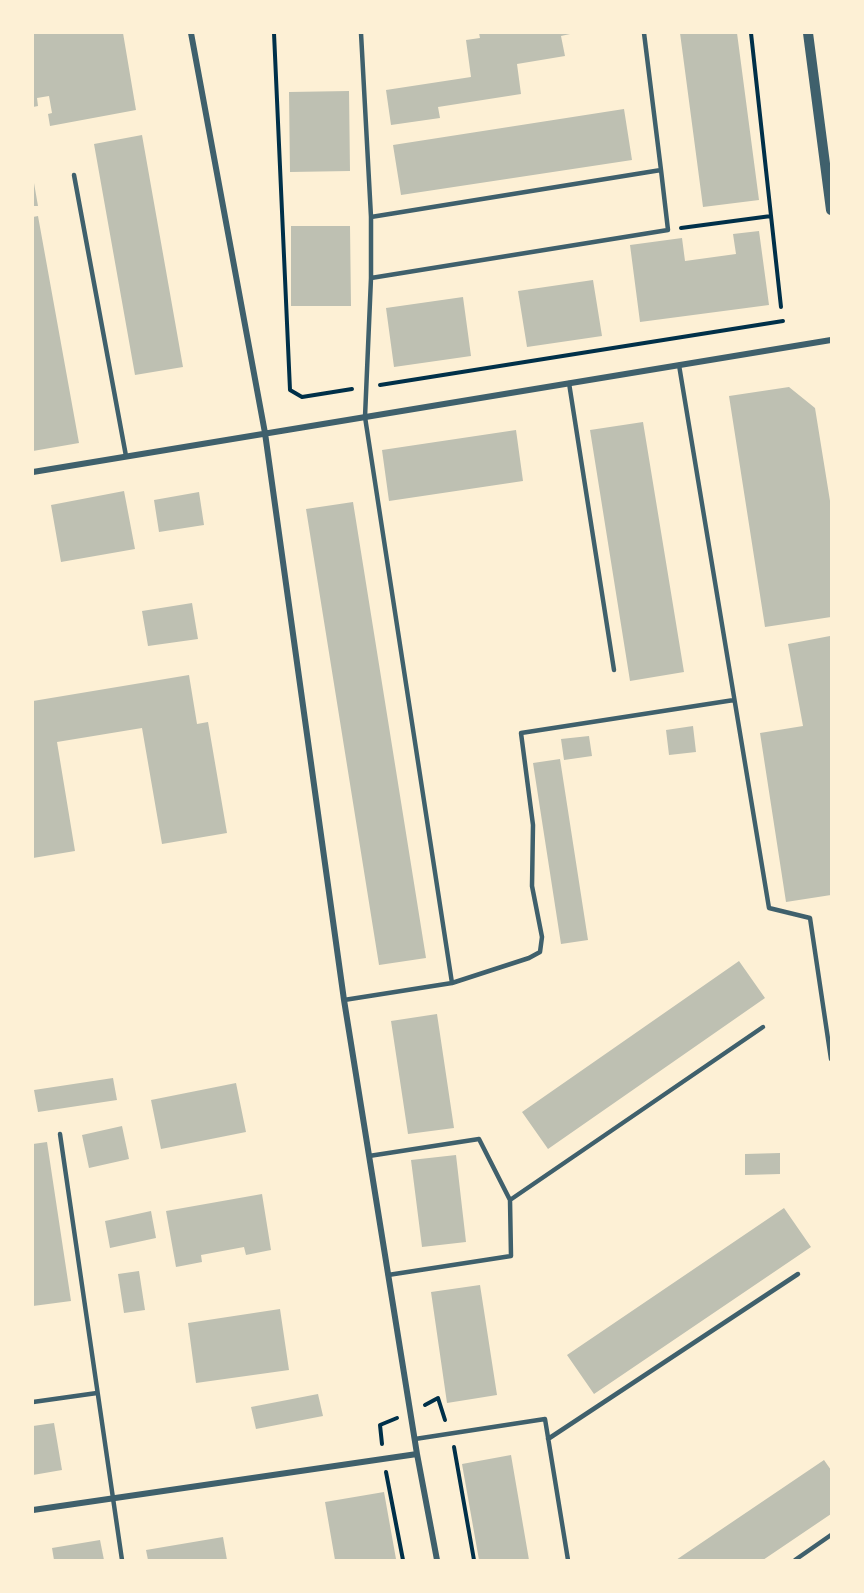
<!DOCTYPE html>
<html>
<head>
<meta charset="utf-8">
<style>
  body { margin:0 }
  #map { position:relative; width:864px; height:1593px; overflow:hidden; background:#fdf0d5; font-family:Ubuntu,sans-serif }
  canvas { display:block }
  .frame { position:absolute; inset:0; border:34px solid #fdf0d5; pointer-events:none }
</style>
</head>
<body>
<div id="map">
<canvas width="864" height="1593"></canvas>
<div class="frame"></div>
</div>
<script>
const context = document.querySelector('canvas').getContext('2d');
context.lineJoin = 'round';
function fillPath(path, color) { context.fillStyle = color; context.fill(path, 'evenodd'); }
function stroke(path, color, width, dash) { context.strokeStyle = color; context.lineWidth = width; context.lineCap = dash ? 'butt' : 'round'; context.setLineDash(dash || []); context.stroke(path); }
fillPath(new Path2D(`
  M33 33H123L136 110 50 126 48 114 52 113 49 96 37 98 38 106 33 107Z
  M479 33 570 34 561 36 565 56 517 64 521 94 438 107 440 118 391 125 386 90 471 77 466 40 480 38Z
  M680 33H737L759 200 703 207Z
  M349 91 350 171 290 172 289 92Z
  M624 109 632 160 401 195 393 145Z
  M142 135 183 367 135 375 94 144Z
  M34 183 38 206H33V184Z
  M38 216 79 443 33 451V217Z
  M291 226H350L351 306H291Z
  M759 231 769 305 640 322 630 245 682 238 685 261 736 254 733 234Z
  M593 280 602 336 527 347 518 291Z
  M463 297 471 356 394 367 386 308Z
  M789 387 815 408 831 507V617L765 627 729 396Z
  M643 422 684 672 630 681 590 430Z
  M516 430 523 481 389 501 382 450Z
  M124 491 135 549 61 562 51 505Z
  M199 492 204 525 159 532 154 500Z
  M353 502 426 958 379 965 306 509Z
  M192 603 198 639 148 646 142 611Z
  M830 636 831 895 786 902 760 733 803 726 788 644Z
  M189 675 197 724 208 722 227 833 162 844 142 728 57 742 75 851 33 858V701Z
  M693 726 696 752 669 755 666 730Z
  M589 736 592 756 564 760 561 739Z
  M560 759 588 940 561 944 533 763Z
  M739 961 765 998 548 1149 522 1112Z
  M437 1014 454 1128 408 1134 391 1021Z
  M113 1078 117 1100 38 1112 34 1090Z
  M236 1083 246 1132 161 1149 151 1100Z
  M122 1126 129 1159 89 1168 82 1135Z
  M47 1142 71 1301 33 1306V1144Z
  M780 1153V1174L745 1175V1154Z
  M456 1155 466 1242 422 1247 411 1160Z
  M262 1194 271 1250 246 1255 244 1247 201 1255 202 1262 176 1267 166 1211Z
  M784 1208 811 1247 594 1394 567 1355Z
  M151 1211 156 1238 110 1248 105 1221Z
  M139 1271 145 1310 124 1313 118 1274Z
  M480 1285 497 1395 447 1403 431 1292Z
  M280 1309 289 1370 196 1383 188 1323Z
  M318 1394 323 1416 256 1429 251 1407Z
  M54 1423 62 1470 33 1475V1426Z
  M511 1455 529 1560H479L462 1464Z
  M824 1460 831 1470V1514L763 1560H676Z
  M384 1492 396 1559 335 1560 325 1502Z
  M223 1537 227 1560H148L146 1550Z
  M100 1540 104 1560H54L52 1548Z`), '#bec0b2');
stroke(new Path2D(`
  M274 33 290 390 302 397 352 389
  M751 33 781 307
  M681 228 771 216
  M380 385 783 321
  M425 1405 438 1398 445 1420
  M382 1444 380 1425 397 1418
  M454 1447 474 1560
  M386 1472 403 1560`), '#003049', 4);
stroke(new Path2D(`
  M644 33 661 170
  M74 175 126 456
  M371 217 661 170 668 230 371 278
  M679 365 769 908 810 918 831 1059
  M569 383 614 670
  M452 983 529 958 540 952 542 937 532 886 533 825 521 733 734 700
  M344 1000 452 983 365 417 371 278V217L361 33
  M60 1134 122 1560
  M369 1156 479 1139 510 1200
  M388 1275 511 1256 510 1200 763 1027
  M33 1402 97 1393
  M415 1439 545 1419 568 1560
  M548 1439 798 1274
  M795 1560 831 1535`), '#3f606c', 4.5);
stroke(new Path2D(`
  M191 33 265 433 344 1000 417 1454 437 1560
  M33 472 831 340
  M33 1510 417 1454`), '#3f606c', 6);
stroke(new Path2D(`
  M808 33 831 210`), '#3f606c', 10);
</script>
</body>
</html>
